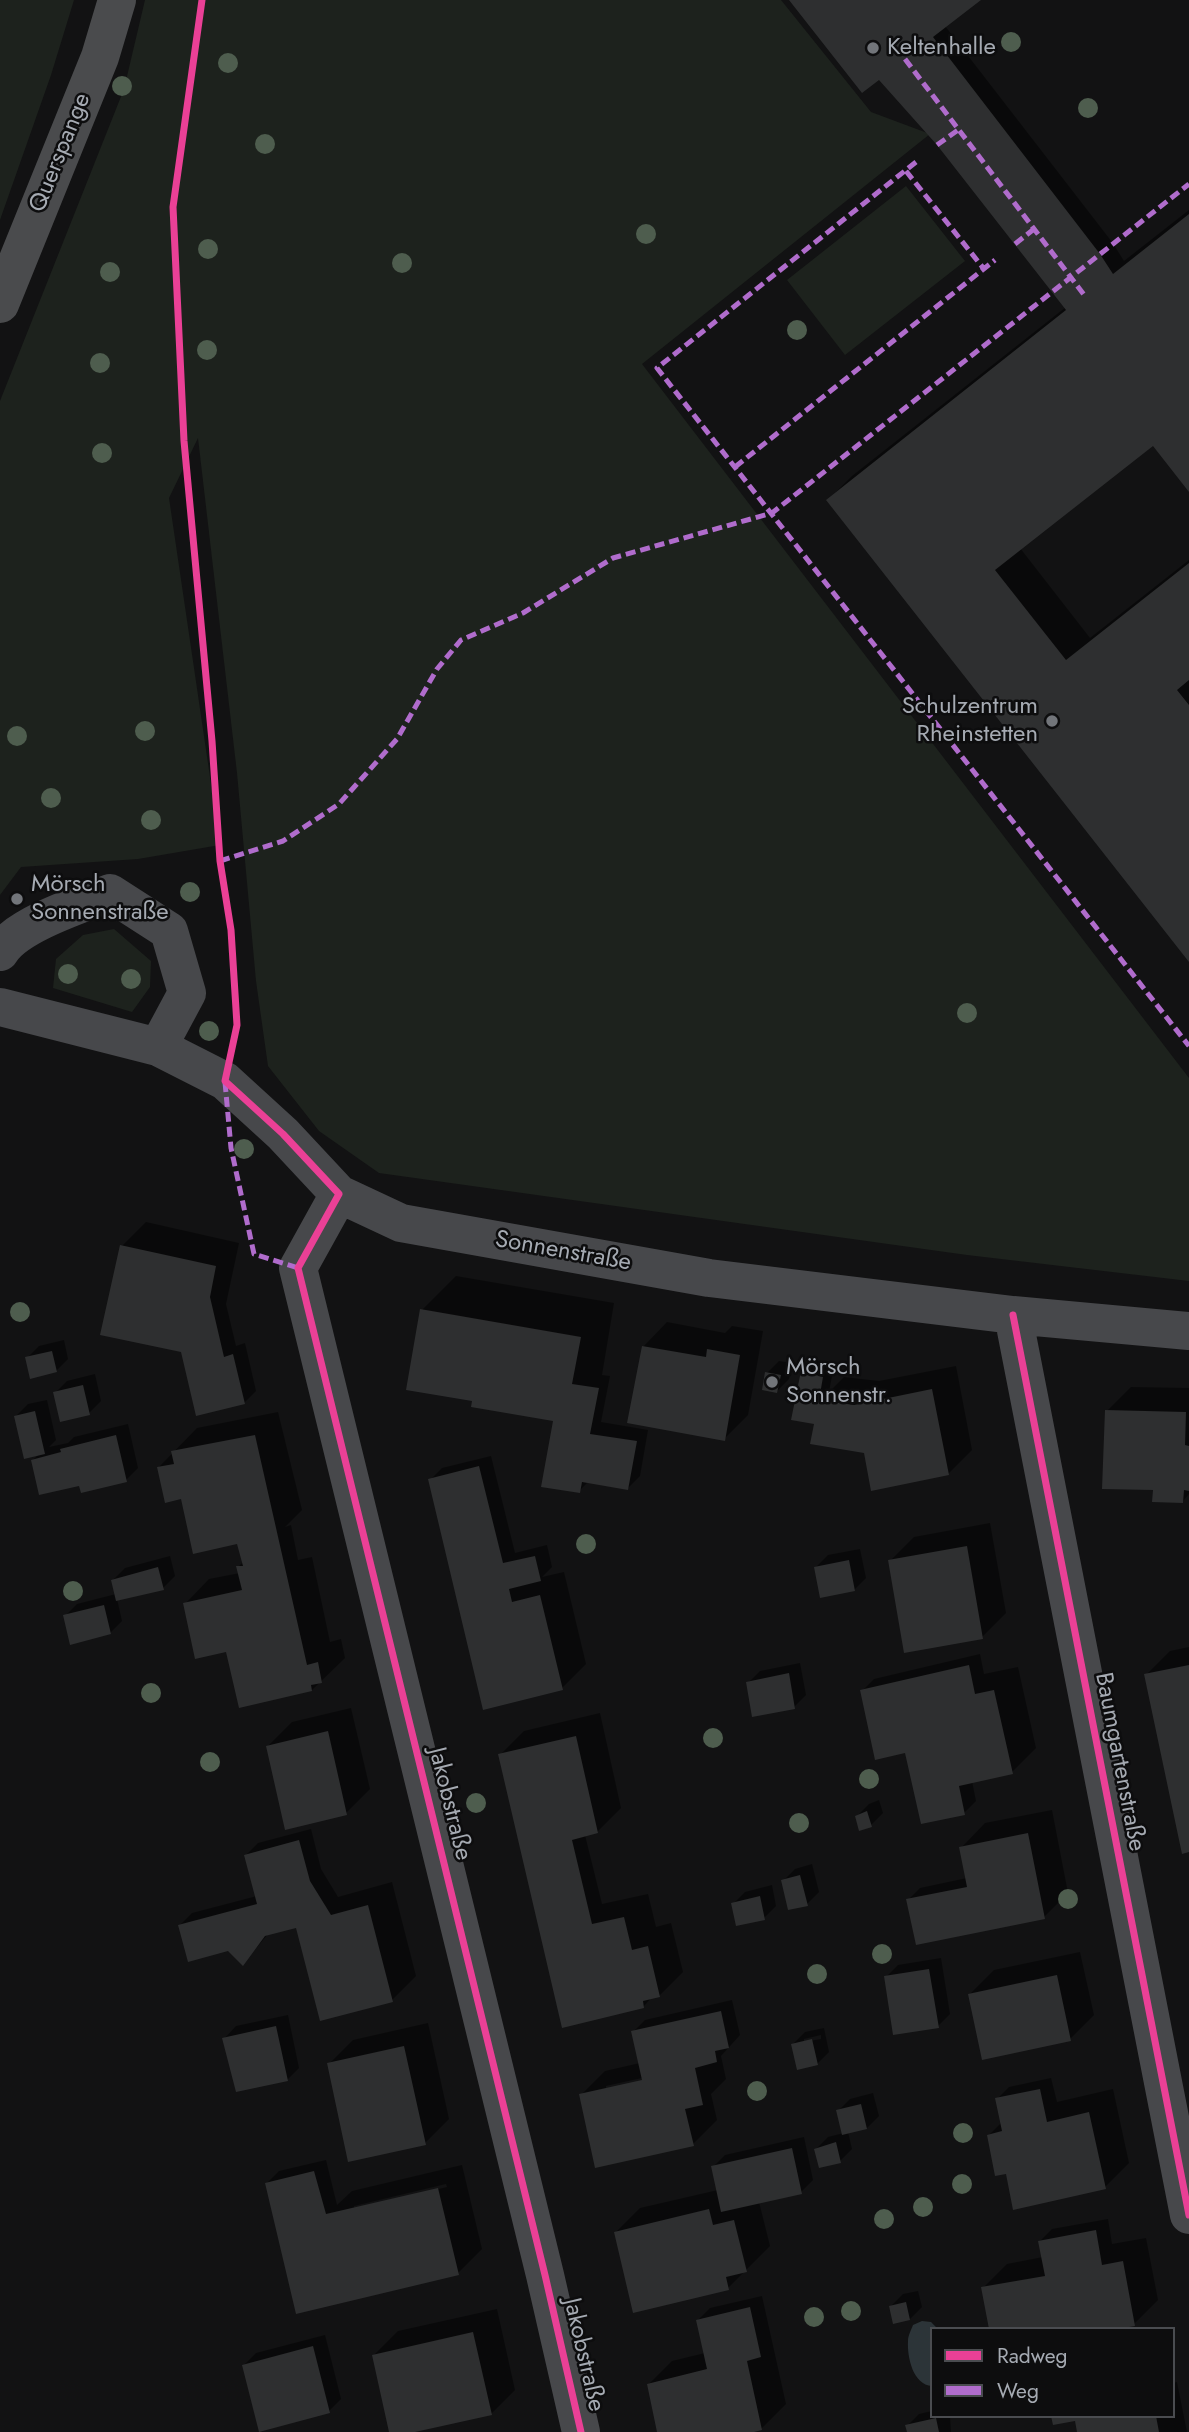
<!DOCTYPE html>
<html>
<head>
<meta charset="utf-8">
<style>
  body { margin:0 }
  #map { position:relative; width:1189px; height:2432px; overflow:hidden; background:#121213; font-family:Jost,sans-serif }
  canvas { display:block }
  .legend { position:absolute; left:930px; top:2327px; width:245px; height:91px; box-sizing:border-box; background:#0d0d0e; border:2px solid #4a4c50; margin:0; padding:9px 12px; list-style:none; font-size:21px; color:#a5aab2 }
  .legend li { display:flex; align-items:center; gap:14px; height:35px }
  .legend b { width:35px; border:2px solid #4a4c50 }
</style>
</head>
<body>
<div id="map">
<canvas width="1189" height="2432"></canvas>
<ul class="legend">
<li><b style="height:9px;background:#ea4096"></b>Radweg</li>
<li><b style="height:9px;background:#b06ccc"></b>Weg</li>
</ul>
</div>
<script>
const context = document.querySelector('canvas').getContext('2d');
context.lineJoin = 'round';
function fillPath(path, color) { context.fillStyle = color; context.fill(path, 'evenodd'); }
function stroke(path, color, width, dash) { context.strokeStyle = color; context.lineWidth = width; context.lineCap = dash ? 'butt' : 'round'; context.setLineDash(dash || []); context.stroke(path); }
function drawText(font, color, halo, rows, align = 'center') {
  context.font = font + ' Jost,sans-serif'; context.lineWidth = 5; context.setLineDash([]); context.textBaseline = 'middle'; context.strokeStyle = halo; context.fillStyle = color; for (const [text, x, y, turn = 0] of rows) {
    context.save(); context.translate(x, y); context.rotate((+turn || 0) * Math.PI / 180); context.textAlign = isNaN(turn) ? turn : align; if (halo) context.strokeText(text, 0, 0); context.fillText(text, 0, 0); context.restore();
  }
}
fillPath(new Path2D(`
  M0 0H74L51 75 0 220Z
  M145 0H781L871 112 930 134 642 364 1189 1078V1281L967 1255 379 1173 319 1131 268 1066 256 981 237 773 198 438 169 498 220 845 138 859 21 867 0 895V401L124 89Z
  M906 186 965 261 845 355 787 280Z
  M114 929 151 961 150 987 132 1012 53 988 56 959 83 935Z`), '#1d221d');
fillPath(new Path2D(`
  M922 2321 931 2322 938 2329H932V2386C913 2385 907 2357 908 2341 908 2336 911 2330 913 2325Z`), '#2c3438');
fillPath(new Path2D(`
  M792 0H978L945 26 1112 242 1124 261 1189 210V489L1153 443 1020 548 1090 638 1189 560V960L828 500 852 476 1066 307 939 144 879 78Z
  M146 1222 239 1243 226 1304 236 1346 245 1343 256 1391 244 1403 182 1352 122 1246Z
  M456 1276 614 1303 602 1375 610 1376 601 1422 648 1430 640 1476 628 1488 589 1481 579 1491 557 1420 475 1400 422 1310Z
  M667 1322 725 1333 732 1326 763 1331 748 1415 724 1439 643 1347Z
  M64 1340 68 1359 56 1371 27 1358 39 1346Z
  M814 1360 834 1365 829 1392 844 1377 879 1381 956 1366 972 1450 948 1474 865 1451 816 1422 802 1372Z
  M779 1361 792 1363 789 1379 777 1391 767 1373Z
  M95 1374 101 1401 89 1413 55 1393 67 1381Z
  M1131 1387 1189 1388V1494L1183 1501 1154 1488 1107 1411Z
  M47 1400 56 1440 49 1447 68 1443 74 1437 128 1424 138 1468 126 1480 81 1484 33 1460 40 1453 16 1416 28 1404Z
  M278 1412 302 1510 285 1527 291 1525 298 1560 312 1557 330 1642 341 1639 345 1658 312 1690 228 1650 185 1604 209 1579 240 1573 238 1567 243 1562 239 1542 182 1497 159 1467 197 1428Z
  M491 1456 515 1553 547 1545 552 1567 542 1577 564 1572 586 1664 562 1688 430 1480 442 1468Z
  M990 1523 1006 1613 982 1637 890 1561 914 1537Z
  M860 1549 866 1578 854 1590 816 1567 828 1555Z
  M170 1556 175 1576 163 1588 117 1599 122 1621 110 1633 65 1616 77 1604 116 1594 113 1580 125 1568Z
  M1189 1647V1850L1146 1675 1170 1651Z
  M980 1654 984 1674 1018 1667 1036 1748 1012 1772 972 1781 976 1801 964 1813 907 1750 862 1691 874 1679Z
  M800 1663 806 1695 794 1707 748 1683 760 1671Z
  M351 1708 370 1789 346 1813 268 1746 292 1722Z
  M600 1713 621 1808 597 1832 585 1835 602 1904 648 1894 656 1927 671 1923 683 1972 659 1996 652 1997 644 2006 564 2025 500 1755 524 1731Z
  M879 1800 883 1813 871 1825 857 1816 869 1804Z
  M1052 1810 1068 1893 1044 1917 908 1900 920 1888 967 1878 961 1848 985 1823Z
  M311 1829 321 1869 338 1897 392 1882 416 1976 392 2000 297 1924 268 1934 243 1964 228 1949 180 1925 192 1913 257 1896 246 1855 258 1843Z
  M812 1864 819 1892 807 1904 783 1881 795 1869Z
  M772 1885 776 1906 764 1918 733 1904 745 1892Z
  M1080 1952 1094 2015 1070 2039 970 1994 994 1970Z
  M941 1958 950 2014 938 2026 886 1977 898 1965Z
  M732 2000 740 2035 721 2056 726 2079 711 2094 717 2120 693 2144 581 2095 605 2071 640 2063 633 2032 645 2020ZM651 2076V2080L606 2090V2086Z
  M288 2015 299 2068 287 2080 224 2039 236 2026Z
  M428 2023 449 2119 425 2143 329 2064 353 2040Z
  M824 2028 829 2052 817 2064 793 2044 805 2032ZM821 2035V2039L804 2042V2039Z
  M1051 2078 1057 2102 1113 2089 1129 2163 1105 2187 1008 2172 989 2135 1002 2122 997 2099 1009 2087Z
  M873 2093 879 2116 867 2128 848 2132 852 2149 840 2161 816 2149 828 2137 844 2133 838 2111 850 2099Z
  M804 2137 813 2180 801 2192 759 2202 770 2246 728 2288 616 2232 640 2208 718 2190 713 2167 725 2155Z
  M326 2160 337 2205 352 2191 462 2165 482 2249 458 2273 297 2312 267 2183 279 2171ZM446 2184 447 2187 354 2209V2206Z
  M1108 2219 1112 2244 1146 2238 1158 2300 1134 2324 1124 2326 1125 2329H990L983 2288 1007 2264 1043 2257 1040 2241 1052 2229Z
  M918 2291 922 2307 910 2319 891 2306 903 2294Z
  M762 2296 786 2404 762 2428 746 2432H659L648 2385 672 2361 705 2353 698 2320 710 2308Z
  M497 2309 515 2390 491 2414 407 2432H391L374 2355 398 2331Z
  M325 2335 341 2399 329 2411 244 2365 256 2353Z
  M1177 2382 1187 2432H1079L1080 2417 1053 2416H1173V2383Z
  M932 2411V2416H950L951 2432H909L907 2426 919 2414Z`), '#0007');
fillPath(new Path2D(`
  M789 0H981L933 37 1100 254 1113 274 1189 214V492L1153 446 995 570 1066 660 1189 563V680L1177 690 1189 705V962L826 500 1066 310 937 145 879 80 862 93Z
  M120 1245 216 1266 210 1297 224 1357 233 1354 245 1404 196 1416 181 1352 100 1335Z
  M420 1309 581 1337 572 1384 599 1388 590 1434 637 1441 628 1490 582 1482 580 1493 541 1487 553 1421 471 1407 472 1401 406 1390Z
  M642 1346 706 1357 707 1349 740 1355 725 1441 627 1423Z
  M52 1351 57 1372 30 1379 25 1357Z
  M801 1371 823 1377 819 1400 854 1405 932 1389 949 1475 871 1491 864 1453 810 1444 814 1424 791 1420Z
  M765 1372 781 1375 777 1393 762 1390Z
  M83 1385 90 1415 60 1422 53 1392Z
  M1105 1410 1186 1412 1185 1445 1189 1446V1491L1184 1490 1183 1503 1152 1502 1153 1490 1102 1489Z
  M35 1411 45 1454 24 1459 14 1416Z
  M116 1435 127 1482 81 1493 79 1486 39 1495 31 1460 61 1452 60 1449Z
  M255 1435 307 1665 318 1662 322 1683 311 1685 312 1691 239 1708 226 1652 195 1659 183 1603 242 1590 236 1566H243L237 1544 193 1554 181 1499 165 1503 157 1467 174 1464 171 1451Z
  M479 1466 503 1563 535 1556 541 1581 509 1589 512 1602 540 1595 563 1690 483 1710 428 1479Z
  M967 1546 983 1639 904 1653 888 1560Z
  M849 1560 855 1591 820 1598 814 1567Z
  M158 1567 164 1590 116 1601 111 1580Z
  M104 1605 111 1634 70 1645 63 1615Z
  M969 1665 975 1694 994 1690 1013 1774 959 1786 965 1815 921 1824 905 1753 875 1760 860 1690Z
  M1189 1665V1852L1182 1854 1144 1674Z
  M789 1673 795 1709 752 1717 746 1682Z
  M328 1731 347 1815 285 1830 266 1746Z
  M576 1736 598 1833 572 1840 592 1924 624 1917 632 1950 648 1946 660 1997 643 2001 644 2008 562 2028 498 1754Z
  M867 1811 872 1827 859 1831 855 1816Z
  M1028 1833 1045 1919 916 1945 906 1899 967 1887 959 1847Z
  M299 1840 310 1881 331 1915 368 1905 393 2002 320 2021 296 1928 265 1936 243 1966 228 1951 188 1962 178 1925 257 1904 244 1855Z
  M800 1875 808 1906 788 1910 781 1880Z
  M760 1896 765 1920 736 1926 731 1903Z
  M929 1969 939 2028 893 2035 884 1976Z
  M1057 1975 1071 2041 982 2060 968 1994Z
  M721 2011 729 2048 715 2051 717 2062 695 2068 703 2105 685 2109 694 2146 595 2168 579 2094 642 2080 631 2031Z
  M276 2026 288 2081 236 2092 222 2038Z
  M812 2039 818 2065 797 2070 791 2044Z
  M404 2046 426 2145 348 2162 327 2063Z
  M1040 2089 1047 2122 1089 2112 1106 2189 1013 2210 1006 2174 995 2176 987 2135 1002 2131 995 2098Z
  M861 2104 867 2129 842 2135 836 2110Z
  M836 2142 841 2163 819 2168 814 2149Z
  M792 2148 802 2194 721 2212 711 2166Z
  M314 2171 326 2214 438 2188 459 2275 296 2314 265 2183Z
  M709 2209 713 2225 734 2220 747 2272 726 2277 729 2290 633 2313 614 2232Z
  M1096 2230 1102 2265 1123 2261 1135 2326 1118 2329H989L981 2287 1045 2276 1038 2241Z
  M906 2302 910 2320 893 2324 889 2306Z
  M750 2307 761 2357 747 2361 762 2430 754 2432H657L647 2384 707 2369 696 2320Z
  M473 2332 492 2415 415 2432H389L372 2355Z
  M313 2346 330 2413 259 2432 242 2365Z
  M1051 2416H1156L1159 2432H1077L1075 2421 1053 2425Z
  M936 2418 939 2432H907L905 2425Z`), '#2e2f30');
stroke(new Path2D(`
  M0 952C16 925 81 904 110 893L169 931 187 993 158 1047
  M0 1007 158 1047 225 1081 283 1134 339 1194 401 1223 709 1278 1013 1315 1189 1331
  M339 1194 298 1268 545 2275 581 2432
  M1013 1315 1189 2215`), '#47484b', 38);
stroke(new Path2D(`
  M0 304 100 57 117 0`), '#4a4b4d', 38);
stroke(new Path2D(`
  M905 59 1085 296
  M937 145 958 130
  M916 162 657 368 1189 1046
  M906 171 984 269
  M1015 244 1034 229
  M735 467 995 260
  M220 861 283 841 339 804 397 739 437 669 461 640 523 613 613 558 772 513 1189 184
  M225 1082 231 1148 254 1254 298 1268`), '#b06ccc', 5, [10, 5]);
stroke(new Path2D(`
  M202 0 173 207 184 441 212 741 220 861 231 930 237 1025 225 1081 283 1134 339 1194 298 1268 545 2275 581 2432
  M1013 1315 1189 2215`), '#ea4096', 7);
context.fillStyle = '#4e5d4e';
for (const [x, y] of [
  [1011,42],
  [228,63],
  [122,86],
  [1088,108],
  [265,144],
  [646,234],
  [208,249],
  [402,263],
  [110,272],
  [797,330],
  [207,350],
  [100,363],
  [102,453],
  [145,731],
  [17,736],
  [51,798],
  [151,820],
  [190,892],
  [68,974],
  [131,979],
  [967,1013],
  [209,1031],
  [244,1149],
  [20,1312],
  [586,1544],
  [73,1591],
  [151,1693],
  [713,1738],
  [210,1762],
  [869,1779],
  [476,1803],
  [799,1823],
  [1068,1899],
  [882,1954],
  [817,1974],
  [757,2091],
  [963,2133],
  [962,2184],
  [923,2207],
  [884,2219],
  [851,2311],
  [814,2317]
]) { context.beginPath(); context.arc(x, y, 10, 0, 2 * Math.PI); context.fill(); }
for (const [x, y, r, color] of [
  [873,48,7,"#72757a"],
  [1052,721,7,"#72757a"],
  [17,899,7,"#72757a"],
  [772,1382,7,"#72757a"]
]) { const dot = new Path2D(); dot.arc(x, y, r, 0, 2 * Math.PI); context.fillStyle = color; context.fill(dot); stroke(dot, '#0d0d0e', 2.5); }
drawText('24px', '#a5aab2', '#0d0d0e', [
  ["Keltenhalle",887,48],
  ["Schulzentrum",1038,707,"right"],
  ["Rheinstetten",1038,735,"right"],
  ["Mörsch",31,885],
  ["Sonnenstraße",31,913],
  ["Mörsch",786,1368],
  ["Sonnenstr.",786,1396]
], 'left');
drawText('24px', '#a5aab2', '#0d0d0e', [
  ["Querspange",61,153,-68],
  ["Sonnenstraße",563,1252,10],
  ["Baumgartenstraße",1119,1762,79],
  ["Jakobstraße",449,1804,76],
  ["Jakobstraße",583,2355,77]
]);
</script>
</body>
</html>
